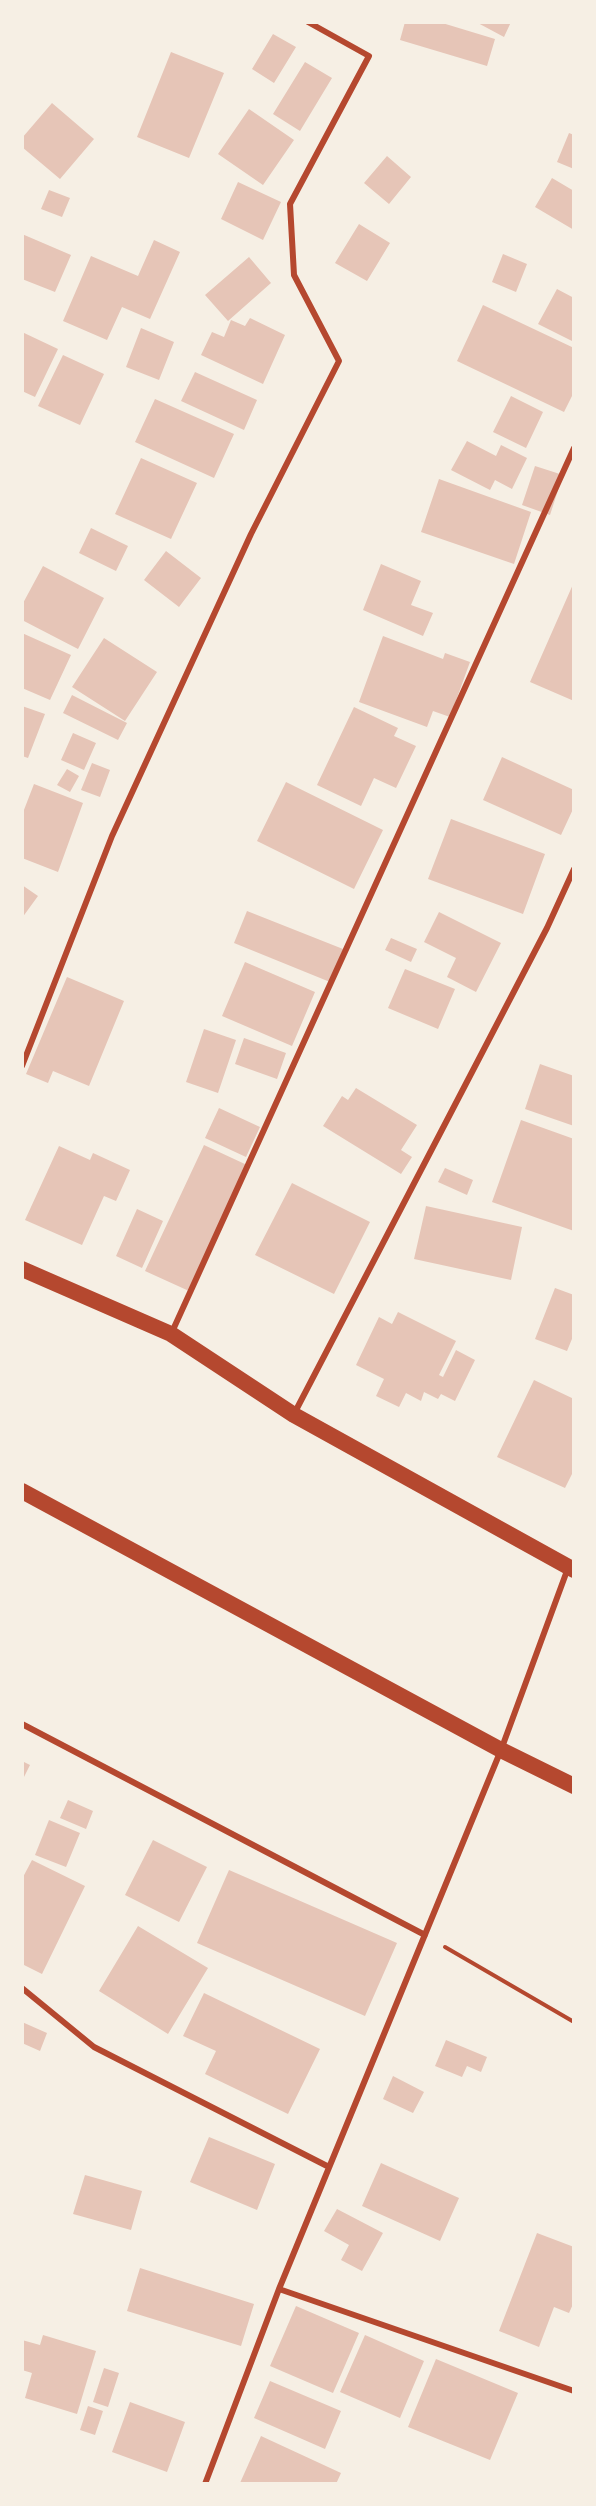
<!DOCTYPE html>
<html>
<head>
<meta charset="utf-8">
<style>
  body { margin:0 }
  #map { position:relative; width:596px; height:2506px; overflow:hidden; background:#f6efe4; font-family:Ubuntu,sans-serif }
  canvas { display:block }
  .frame { position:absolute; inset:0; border:24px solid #f6efe4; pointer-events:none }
</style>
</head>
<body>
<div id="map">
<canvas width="596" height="2506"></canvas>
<div class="frame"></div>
</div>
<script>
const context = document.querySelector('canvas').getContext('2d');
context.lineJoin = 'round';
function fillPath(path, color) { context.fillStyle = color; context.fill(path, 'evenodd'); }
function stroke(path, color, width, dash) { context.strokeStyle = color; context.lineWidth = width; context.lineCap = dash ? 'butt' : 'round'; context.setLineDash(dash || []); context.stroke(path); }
fillPath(new Path2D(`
  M405 22H439L495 39 487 66 400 40Z
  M476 22H511L504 37Z
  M273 34 296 47 274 83 252 69Z
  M171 52 224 73 189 158 137 137Z
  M305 62 332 78 300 131 273 114Z
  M52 103 94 139 60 179 22 147V138Z
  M249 109 294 140 263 185 218 154Z
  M569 133 574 135V169L557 162Z
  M387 156 411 177 389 204 364 183Z
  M552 178 574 191V230L535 207Z
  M238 182 281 202 263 240 221 219Z
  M49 190 70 198 62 217 41 209Z
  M359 224 390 243 367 281 335 263Z
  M22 234 71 255 55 292 22 279Z
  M154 240 180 252 150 319 122 307 107 340 63 321 91 256 138 276Z
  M503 254 527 264 516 292 492 282Z
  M249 257 271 283 228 321 205 295Z
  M557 289 574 298V342L538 324Z
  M483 305 574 348V392L564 412 457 361Z
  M250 318 285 335 263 384 201 355 212 332 224 337 231 320 245 326Z
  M141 328 174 342 159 380 126 367Z
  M22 332 58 349 35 397 22 391Z
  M63 355 104 374 80 425 38 406Z
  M195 372 257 400 244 430 181 401Z
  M511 396 543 412 526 448 493 432Z
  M155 399 234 434 214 478 135 442Z
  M467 441 496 456 501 445 527 458 512 489 495 480 490 490 451 470Z
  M141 458 197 483 171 539 115 514Z
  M535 466 563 475 550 515 522 505Z
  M439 479 531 512 514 564 421 532Z
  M91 528 128 546 116 571 79 553Z
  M166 551 201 578 179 607 144 580Z
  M381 564 421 581 411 605 433 613 423 636 363 610Z
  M43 566 104 598 78 649 22 620V605Z
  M574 582V701L530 682Z
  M22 633 71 655 50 700 22 688Z
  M383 636 443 659 445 653 470 662 450 717 433 711 427 727 359 702Z
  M104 638 157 672 125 721 72 687Z
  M72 695 127 723 118 740 63 713Z
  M22 706 45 714 28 758 22 756Z
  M354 707 398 728 394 736 416 746 396 788 374 778 361 806 317 785Z
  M73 733 96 743 84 770 61 760Z
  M502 757 574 790V807L561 835 483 800Z
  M92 763 110 770 100 797 81 790Z
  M67 769 79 776 70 792 57 785Z
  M286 782 383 830 354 889 257 841Z
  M34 784 83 803 58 872 22 858V815Z
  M451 819 545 854 523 914 428 879Z
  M22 885 38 896 22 918Z
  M247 911 343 949 330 982 234 943Z
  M439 912 501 943 476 992 447 977 456 958 424 942Z
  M391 938 417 949 411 962 385 950Z
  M245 962 315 992 292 1046 222 1016Z
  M405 969 455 989 438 1029 388 1008Z
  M67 977 124 1001 89 1086 53 1071 48 1083 26 1074Z
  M204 1029 236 1040 218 1093 186 1082Z
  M244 1038 286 1053 277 1079 235 1064Z
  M540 1064 574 1076V1126L525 1109Z
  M356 1088 417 1125 401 1150 412 1157 401 1174 323 1126 342 1096 348 1100Z
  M219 1108 260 1127 246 1157 205 1138Z
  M521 1120 574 1139V1231L492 1202Z
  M204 1145 247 1165 189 1291 145 1271Z
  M59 1146 90 1160 93 1153 130 1170 116 1201 104 1196 82 1245 25 1220Z
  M445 1168 473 1180 467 1195 438 1182Z
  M292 1183 370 1222 334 1294 255 1255Z
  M426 1206 522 1227 511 1280 414 1259Z
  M137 1209 163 1221 142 1268 116 1256Z
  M555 1288 574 1295V1334L567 1351 535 1339Z
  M398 1312 456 1341 439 1375 443 1377 456 1350 475 1360 455 1401 441 1394 438 1399 424 1392 421 1401 406 1393 399 1407 376 1396 384 1379 356 1365 379 1317 392 1324Z
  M534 1380 574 1399V1470L565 1488 497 1457Z
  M22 1761 30 1765 22 1781Z
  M68 1800 93 1811 86 1829 60 1818Z
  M49 1820 80 1833 66 1867 35 1855Z
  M153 1840 207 1867 179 1922 125 1895Z
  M32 1860 85 1886 42 1974 22 1964V1879Z
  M229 1870 397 1943 365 2016 197 1943Z
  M138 1926 208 1968 168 2034 99 1991Z
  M204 1993 320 2049 288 2114 205 2074 216 2051 183 2036Z
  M22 2022 47 2033 40 2051 22 2043Z
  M446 2040 487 2057 481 2072 467 2066 462 2077 435 2066Z
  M393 2076 424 2092 413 2113 383 2099Z
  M209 2137 275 2164 257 2210 190 2182Z
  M381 2163 459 2198 440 2241 362 2206Z
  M85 2175 142 2191 131 2230 73 2214Z
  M337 2209 383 2233 362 2271 341 2260 349 2245 324 2231Z
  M537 2233 574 2247V2302L569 2313 554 2307 539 2347 499 2331Z
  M140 2268 254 2304 241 2346 127 2311Z
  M296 2306 359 2333 333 2393 270 2366Z
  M43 2335 96 2351 77 2414 25 2398 32 2373 22 2370V2340L40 2345Z
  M365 2335 424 2361 400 2418 340 2392Z
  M436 2359 518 2393 490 2460 408 2427Z
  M104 2368 119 2373 108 2407 93 2402Z
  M270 2381 341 2411 325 2449 254 2418Z
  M130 2402 185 2422 167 2472 112 2452Z
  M88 2406 103 2411 95 2435 80 2430Z
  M261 2436 341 2473 336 2484 240 2483Z`), '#e6c5b7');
stroke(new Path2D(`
  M445 1947 574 2022`), '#b5482f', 4);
stroke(new Path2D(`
  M22 1066 112 836 251 534 339 361 294 275 290 204 369 56 308 22
  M172 1332 574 448
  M294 1414 547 928 574 869
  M22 1724 425 1935
  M22 1988 94 2047 329 2167
  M279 2289 574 2391
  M205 2484 279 2289 501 1750 568 1568`), '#b5482f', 6);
stroke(new Path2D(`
  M22 1269 171 1334 294 1415 574 1570
  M22 1491 501 1750 574 1786`), '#b5482f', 16);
</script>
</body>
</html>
